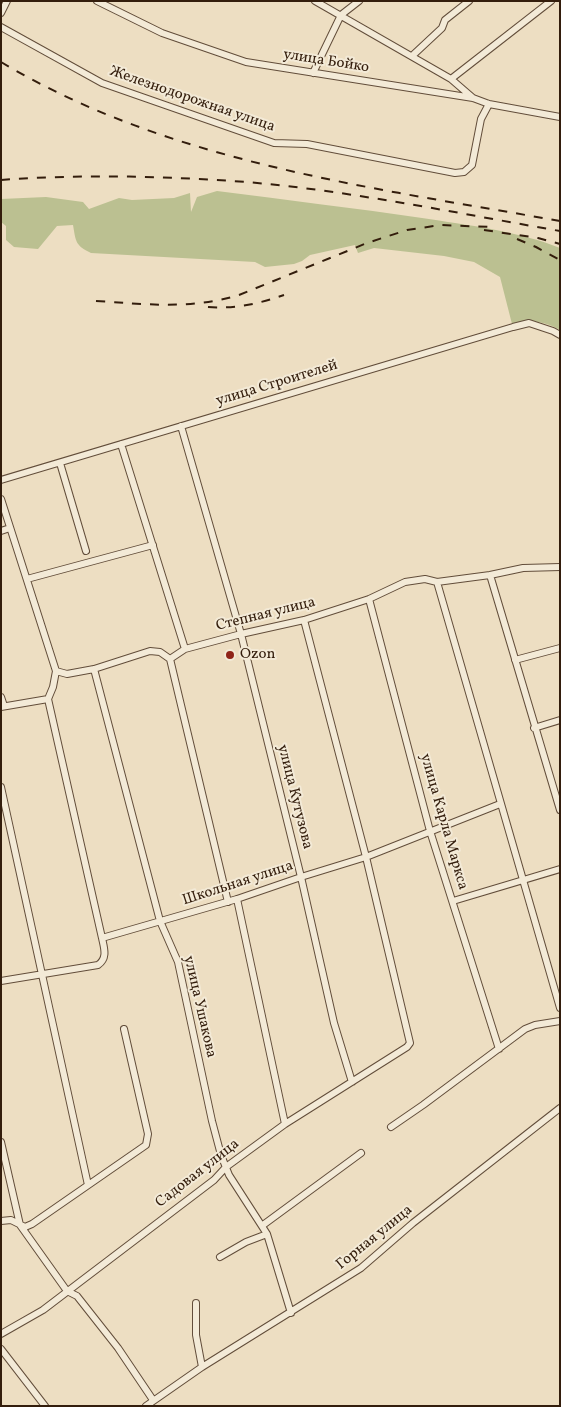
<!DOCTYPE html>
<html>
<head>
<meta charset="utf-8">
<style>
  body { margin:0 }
  #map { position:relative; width:561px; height:1407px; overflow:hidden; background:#eddec2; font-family:Vollkorn,serif }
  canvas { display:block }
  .frame { position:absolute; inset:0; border:2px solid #331d0c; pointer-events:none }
</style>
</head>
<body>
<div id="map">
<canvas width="561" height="1407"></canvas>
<div class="frame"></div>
</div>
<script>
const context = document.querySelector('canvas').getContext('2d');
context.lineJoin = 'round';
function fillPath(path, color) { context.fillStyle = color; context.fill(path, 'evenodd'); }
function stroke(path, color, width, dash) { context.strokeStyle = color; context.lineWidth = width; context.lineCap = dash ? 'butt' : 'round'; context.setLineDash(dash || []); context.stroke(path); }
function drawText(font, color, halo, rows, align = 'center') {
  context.font = font + ' Vollkorn,serif'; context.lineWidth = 4; context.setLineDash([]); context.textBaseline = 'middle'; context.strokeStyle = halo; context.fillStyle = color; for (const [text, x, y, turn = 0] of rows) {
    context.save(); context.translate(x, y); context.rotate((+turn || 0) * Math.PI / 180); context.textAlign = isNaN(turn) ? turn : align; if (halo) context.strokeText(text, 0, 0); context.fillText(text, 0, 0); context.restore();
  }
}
fillPath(new Path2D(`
  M217 191C286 200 354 208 422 218 467 225 518 231 560 248V330C546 322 527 318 512 324L500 277 474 262 444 256 374 248 358 253 355 245 310 255 302 261 294 264 265 267 255 262 91 253C75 245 76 242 73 225L57 226 38 249 14 247 6 240V226L1 222V199L46 197 83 202 89 209 119 198 132 200 174 198 190 193 191 212 197 197Z`), '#bbc091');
const minor = new Path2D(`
  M97 1 162 33 246 62 473 98 489 104 560 117
  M315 1 451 79 473 98
  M1 13 7 1
  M1 27 102 83 274 143 307 144 455 173 464 172 472 165 481 119 489 104
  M412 56 442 28 445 20 469 1
  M313 73 341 15 359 1
  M451 79 551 1
  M181 426 241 634 301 877 334 1023 352 1082
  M121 444 185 649
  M60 463 86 551
  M1 480 513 327 529 323 553 331 560 335
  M1 499 56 671
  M1 531 10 528
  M490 575 560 810
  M27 579 153 545
  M437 582 560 1008
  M369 599 430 831 499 1049
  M170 659 228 902
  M515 660 560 648
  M94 669 160 921 178 962 212 1121 221 1155 229 1175 267 1234 291 1313
  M1 697 4 706
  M48 699 102 938
  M1 707 48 699 53 687 56 671 67 674 94 669 150 651 160 652 170 659 185 649 241 634 304 620 369 599 405 582 425 579 437 582 490 575 523 568 560 567
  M534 728 560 720
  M1 787 88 1185
  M237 899 285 1124
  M453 901 560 869
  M1 981 98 965C108 958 104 948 102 938L237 899 301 877 366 857 500 804
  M391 1127 423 1105 525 1029 535 1025 560 1021
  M1 1142 20 1225 67 1291 77 1296 118 1348 153 1400
  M1 1221 11 1220 25 1227 32 1224 146 1145 148 1134 124 1029
  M263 1225 361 1153
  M220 1257 246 1242 267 1234
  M196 1303V1335L202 1367
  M1 1334 43 1310 214 1180 226 1167 285 1124 407 1047 410 1043 366 857 304 620
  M1 1349 45 1406
  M146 1406 202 1367 361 1268 413 1223 560 1108`);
stroke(minor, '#624d3a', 8);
stroke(minor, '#f3ead7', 6);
stroke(new Path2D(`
  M1 62C170 163 369 187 560 221
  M1 180C82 174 165 176 246 182 352 191 456 213 560 231
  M484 230 538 238 560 244
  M517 239 536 247 560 260
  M96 301C146 304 189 310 239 295L367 243 407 230 441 225 491 227
  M208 307C235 309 258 304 284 295`), '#331d0c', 2, [9, 9]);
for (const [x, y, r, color] of [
  [230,655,5,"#8f2418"]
]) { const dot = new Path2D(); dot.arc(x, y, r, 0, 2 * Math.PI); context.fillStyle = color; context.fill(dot); stroke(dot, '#f3ead7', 2); }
drawText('15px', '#331d0c', '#f3ead7', [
  ["улица Бойко",326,62,9],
  ["Железнодорожная улица",192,100,19],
  ["улица Строителей",277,384,-17],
  ["Степная улица",266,615,-14],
  ["улица Кутузова",294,797,76],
  ["улица Карла Маркса",443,822,74],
  ["Школьная улица",238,884,-18],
  ["улица Ушакова",199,1007,77],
  ["Садовая улица",198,1174,-38],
  ["Горная улица",375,1238,-39]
]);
drawText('15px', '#331d0c', '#f3ead7', [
  ["Ozon",240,655]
], 'left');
</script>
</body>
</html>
